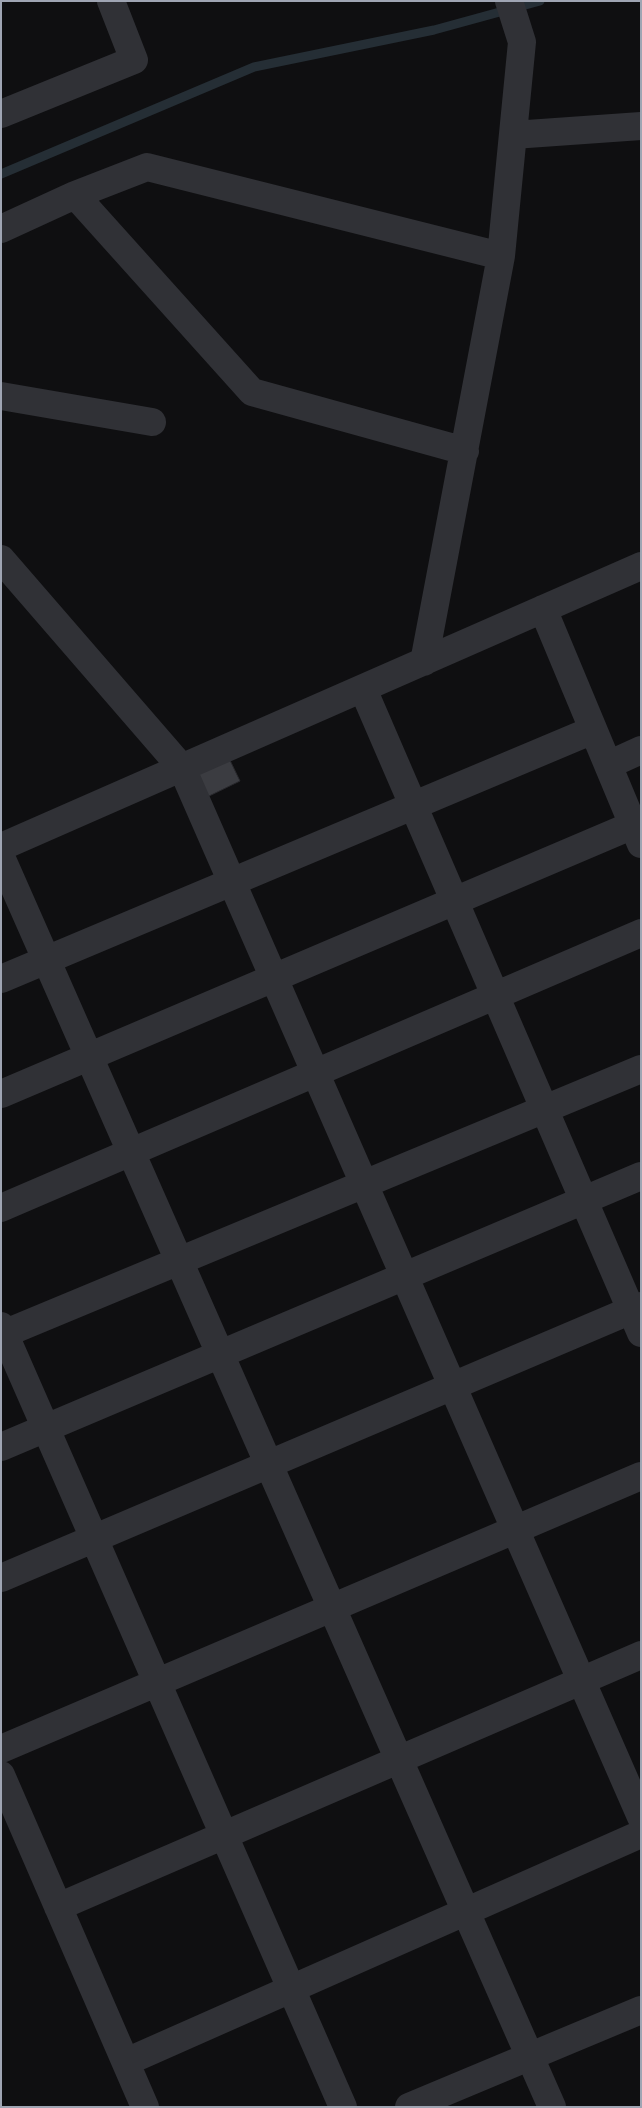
<!DOCTYPE html>
<html>
<head>
<meta charset="utf-8">
<style>
  body { margin:0 }
  #map { position:relative; width:642px; height:2108px; overflow:hidden; background:#0f0f11; font-family:"Fira Sans Condensed",sans-serif }
  canvas { display:block }
  .frame { position:absolute; inset:0; border:2px solid #9fa5b3; pointer-events:none }
</style>
</head>
<body>
<div id="map">
<canvas width="642" height="2108"></canvas>
<div class="frame"></div>
</div>
<script>
const context = document.querySelector('canvas').getContext('2d');
context.lineJoin = 'round';
function stroke(path, color, width, dash) { context.strokeStyle = color; context.lineWidth = width; context.lineCap = dash ? 'butt' : 'round'; context.setLineDash(dash || []); context.stroke(path); }
function fillPath(path, color) { context.fillStyle = color; context.fill(path, 'evenodd'); }
stroke(new Path2D(`
  M1 174 254 67 434 30 540 1`), '#252e35', 9);
const building = new Path2D(`
  M226 752 240 781 205 798 191 769Z`);
fillPath(building, '#3b3c41');
stroke(building, '#29292d', 1);
stroke(new Path2D(`
  M1 114 134 60 111 1
  M513 135 641 126
  M75 195 252 392 465 451
  M1 229 75 195 147 167 501 256
  M1 396 152 422
  M1 559 182 768 641 1817
  M543 609 641 844
  M424 662 501 256 522 42 509 1
  M363 689 641 1333
  M608 765 641 750
  M1 847 641 566
  M1 857 552 2107
  M1 979 593 730
  M1 1094 633 825
  M1 1208 641 933
  M1 1326 343 2107
  M1 1335 641 1069
  M1 1447 641 1176
  M1 1578 641 1306
  M1 1749 641 1476
  M1 1775 145 2107
  M58 1907 641 1655
  M126 2062 641 1834
  M409 2107 641 2010`), '#303136', 28);
</script>
</body>
</html>
